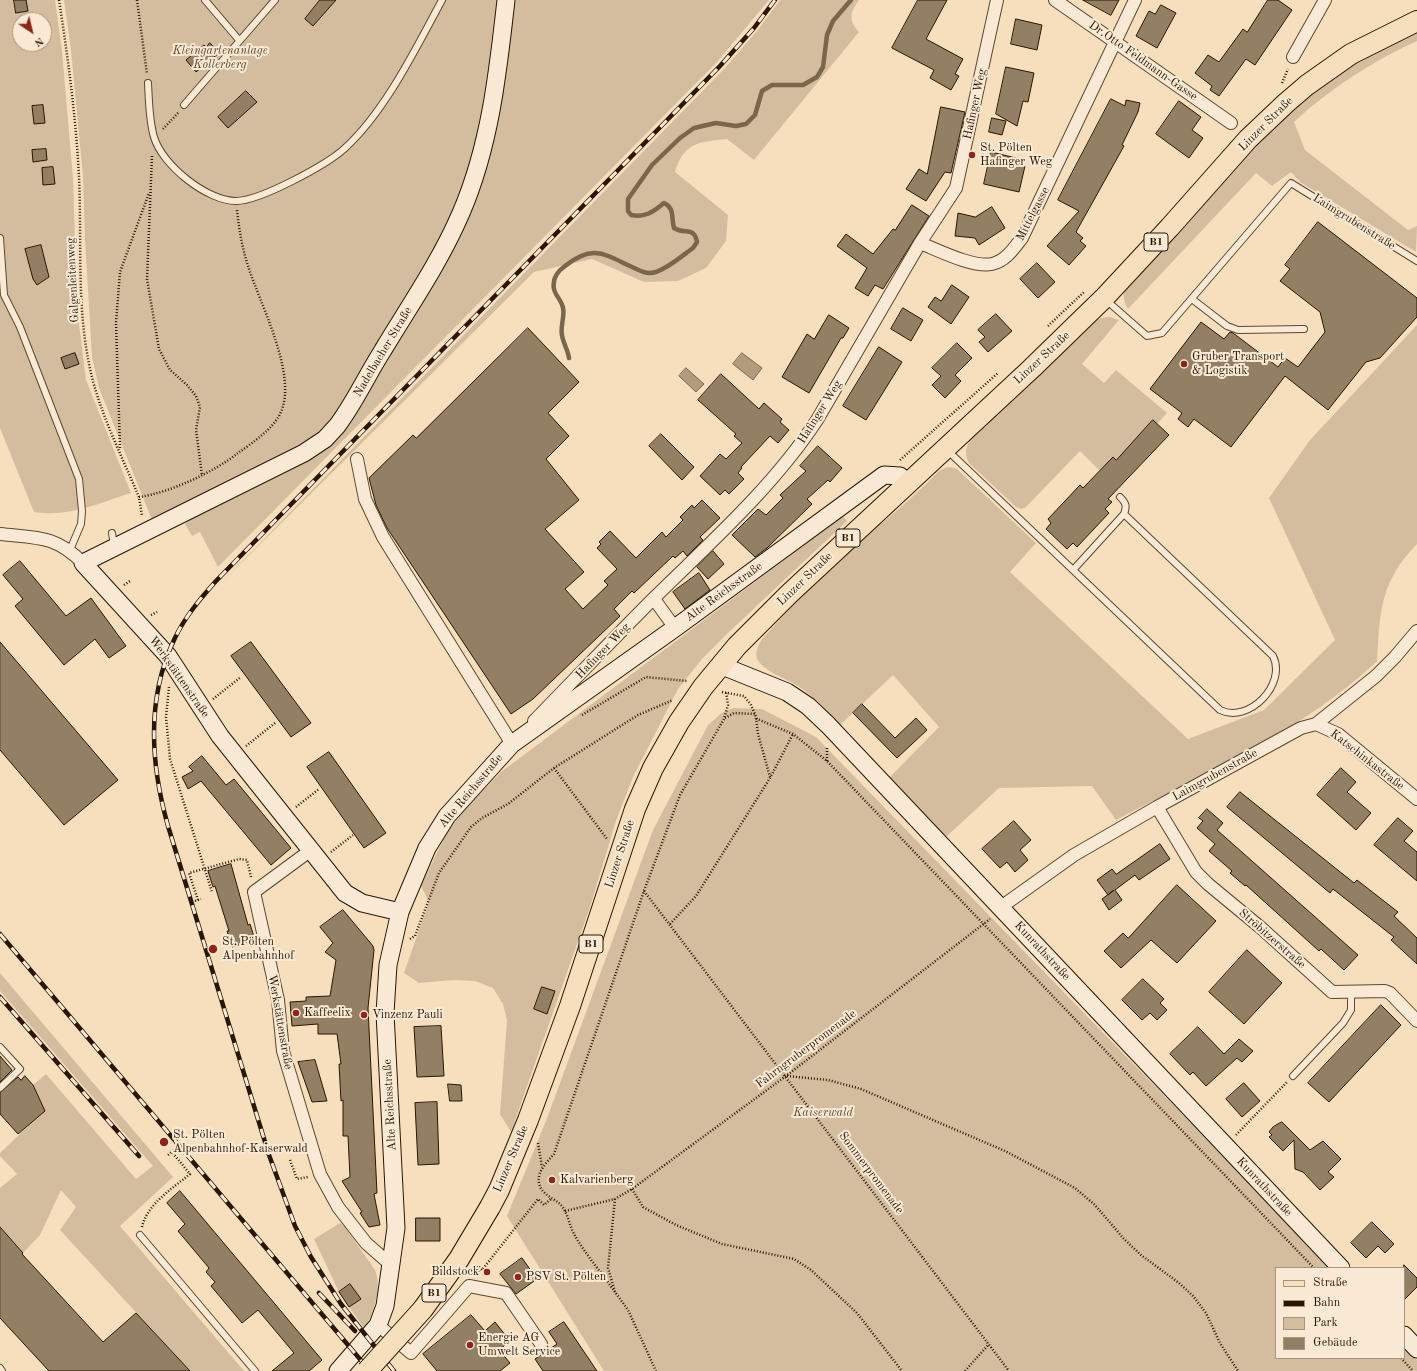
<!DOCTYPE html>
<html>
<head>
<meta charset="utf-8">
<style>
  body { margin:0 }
  #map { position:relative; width:1417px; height:1371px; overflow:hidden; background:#f7dfbe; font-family:"Old Standard TT",serif }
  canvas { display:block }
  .legend { position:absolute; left:1275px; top:1267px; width:130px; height:92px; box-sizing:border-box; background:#faead5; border:1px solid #a69580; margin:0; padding:5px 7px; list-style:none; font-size:12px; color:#271600 }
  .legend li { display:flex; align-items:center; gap:8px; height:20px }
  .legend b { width:20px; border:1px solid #a69580 }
  .north { position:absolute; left:12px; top:12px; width:40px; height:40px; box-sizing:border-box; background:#faead5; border:1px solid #a69580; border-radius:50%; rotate:145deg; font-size:11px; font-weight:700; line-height:16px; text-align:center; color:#271600 }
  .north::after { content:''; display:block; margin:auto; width:14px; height:18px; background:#8f2418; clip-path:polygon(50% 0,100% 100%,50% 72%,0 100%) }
</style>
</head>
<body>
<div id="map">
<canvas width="1417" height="1371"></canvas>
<ul class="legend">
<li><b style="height:5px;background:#f7dfbe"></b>Straße</li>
<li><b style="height:5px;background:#271600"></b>Bahn</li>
<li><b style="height:11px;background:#d4bd9e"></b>Park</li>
<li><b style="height:11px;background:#937f63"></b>Gebäude</li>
</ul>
<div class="north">N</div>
</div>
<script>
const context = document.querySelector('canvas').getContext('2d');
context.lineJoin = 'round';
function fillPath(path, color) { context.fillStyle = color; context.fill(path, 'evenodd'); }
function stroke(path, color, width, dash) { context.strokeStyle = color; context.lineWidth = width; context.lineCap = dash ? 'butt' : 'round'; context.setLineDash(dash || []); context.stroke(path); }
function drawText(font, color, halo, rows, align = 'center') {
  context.font = font + ' "Old Standard TT",serif'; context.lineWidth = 4; context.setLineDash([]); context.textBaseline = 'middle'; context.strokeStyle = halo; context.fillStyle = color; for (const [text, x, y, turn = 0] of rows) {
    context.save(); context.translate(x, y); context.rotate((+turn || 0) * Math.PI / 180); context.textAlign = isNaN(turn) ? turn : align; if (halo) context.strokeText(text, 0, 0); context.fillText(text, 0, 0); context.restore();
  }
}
fillPath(new Path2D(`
  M0 0H55L62 51 73 178 77 308 86 380 131 493C99 503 68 518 34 512L0 428ZM20 20H44V44H20Z
  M64 0H499L485 111 471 162 454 210 431 257 341 407 332 421 300 446 152 520 99 388 92 357 85 240 83 176 71 50Z
  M512 0H769L717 62 218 567 200 532 192 536 185 524 189 519 307 458 444 265Z
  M780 0H859C850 12 848 20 859 32L754 160 727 139C699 142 684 142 675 172L728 215 726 241 706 268 678 281 644 282 592 259 534 272 220 584 724 69 757 31Z
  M1417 29V41C1371 62 1331 88 1294 122L1305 150 1408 230 1417 226 1416 252 1300 182 1291 172 1272 186 1256 173 1128 309C1123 300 1122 295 1127 286L1244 155 1290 109 1356 61Z
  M1110 317 1119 320 1082 364 1104 383 1116 370 1167 413 1157 424 1153 421 1108 468 1105 465 1100 471 1080 451 1025 508 1021 509 1016 507 969 463C964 453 966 447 971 438L1094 321 1102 318Z
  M1417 325V544C1380 582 1380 611 1377 661 1305 730 1203 774 1116 820L1092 786 999 788 946 837 890 777 939 727 893 675 840 725C828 712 816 699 801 688 788 679 769 674 759 662 753 655 758 646 762 639 791 607 820 574 854 546 883 522 912 499 938 472 945 467 949 466 957 469L1036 543 1010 572 1188 739 1264 710 1335 640 1269 498 1310 440Z
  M843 516 847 521 729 632 702 659 678 689 633 777 616 821 590 907 511 1132 500 1114 507 1020 503 1004 493 988 475 981 453 980 419 983 404 973 429 902 421 886 445 836 463 811 501 772Z
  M734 708 762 709 816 737 1219 1152 1329 1268H1276V1358H1404V1347L1417 1360V1371H604L507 1216 546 1121 653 830 708 725 723 712Z
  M0 973 173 1177 120 1226 244 1371H190L60 1230 76 1207 61 1190 40 1235 23 1253 0 1227V1188L17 1174 0 1156V1153L44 1111 33 1085 46 1074 136 1179 153 1166 0 991Z
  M340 1223 345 1227 375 1270C382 1286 374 1316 364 1328L349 1307 361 1299 350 1284 339 1292 314 1239Z`), '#d4bd9e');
const water = new Path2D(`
  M742 353 762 368 753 380 733 364Z
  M686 368 704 384 696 392 679 376Z`);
fillPath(water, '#b09b7d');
stroke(water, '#79664b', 1);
stroke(new Path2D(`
  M569 358C568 350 563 343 562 335 560 326 565 317 563 308 562 301 555 295 554 289 552 279 558 271 565 266 593 244 604 254 632 267 637 269 643 273 649 273 661 274 683 255 693 248L697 242C694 226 685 235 674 228 671 218 675 208 664 203 653 212 645 218 631 215L628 211V199L652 165 680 138 694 128 716 123 736 126 746 124 755 115 762 91 772 85H803L817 77 823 67 827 35 833 21 851 0`), '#79664b', 4.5);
const building = new Path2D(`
  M14 0H26L28 11 16 13Z
  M320 0H336L313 26 305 19Z
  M918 0H947L926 39 963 59 955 74 959 76 951 90 930 78 934 70 892 48Z
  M1083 0H1119L1111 15Z
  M1268 0H1278L1292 10 1255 65 1246 59 1219 96 1210 90 1212 86 1195 73 1208 55 1219 62 1243 29 1247 32Z
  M1161 5 1176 13 1157 48 1136 36 1149 11 1155 14Z
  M1016 19 1042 25 1037 50 1011 44Z
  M210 43 219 53 196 72 186 60 204 45 206 47Z
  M1006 67 1034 73 1028 102 1023 101 1017 126 996 114Z
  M246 91 257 102 228 128 218 117Z
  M1111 99 1125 106 1126 100 1140 103 1138 112 1122 145 1124 146 1076 232 1083 238 1080 241 1086 246 1069 265 1047 246 1079 211 1058 200Z
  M1179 101 1201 117 1192 130 1203 138 1189 158 1156 134Z
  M43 105 45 123 34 124 32 106Z
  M941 107 965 112 951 173 945 172 926 201 906 189 919 169 927 174Z
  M992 118 1006 121 1002 135 989 132Z
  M46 149 47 160 33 162 32 150Z
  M991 152 1020 159 1019 165 1025 166 1019 192 984 184Z
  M53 167 55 184 43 185 42 168Z
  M912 205 929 216 883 289 875 285 868 296 855 288 867 268 837 246 846 234 873 254 893 229 895 230Z
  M992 207 1005 228 979 245 975 238 955 236 958 213 975 217Z
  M1318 222 1417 298V317L1380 358 1366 362 1328 410 1285 376 1231 447 1194 419 1188 427 1178 419 1182 413 1150 389 1201 322 1224 339 1230 332 1233 333 1278 367 1285 358 1298 367 1325 332 1320 312 1280 281 1290 269 1285 265Z
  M41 245 49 277 37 285 33 279 25 249Z
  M1037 263 1055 282 1038 298 1020 279Z
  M952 285 969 297 951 324 928 307 935 297 941 301Z
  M903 308 923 320 911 341 891 329Z
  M996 314 1012 331 988 352 979 342 985 337 978 330Z
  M829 315 849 328 843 338H841L809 393 782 377 807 334 814 339Z
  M528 328 579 382 548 413 569 436 546 459 579 500 545 529 584 572 565 589 583 609 608 585 604 581 617 569 597 548 601 544 599 542 610 531 636 558 662 532 666 537 683 520 680 517 692 505 694 508 702 500 720 518 700 537 703 540 687 556 683 551 675 558 673 556 634 593 632 591 614 609 620 616 533 699 511 714 387 528 376 505 369 478 413 435 416 438Z
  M957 343 972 358 955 375 961 381 945 398 932 385 941 376 932 368Z
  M879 347 902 362 866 420 843 406Z
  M75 353 79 364 65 369 61 358Z
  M721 374 759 409 764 403 782 419 780 422 789 430 778 443 770 436 741 467 742 468 738 473 744 479 729 494 725 490 720 495 700 476 720 454 726 459 742 443 734 436 736 434 698 400Z
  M1153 420 1169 435 1108 499 1112 502 1105 509 1109 513 1077 547 1073 543 1067 549 1046 529 1051 523 1048 519 1080 485 1083 488 1113 457 1116 460Z
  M661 434 694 467 682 480 649 446Z
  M818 446 842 468 830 482 828 480 807 499 812 504 767 548 755 557 732 535 758 509 766 515 783 498 780 495 806 471 800 466Z
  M713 551 724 564 708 579 697 567Z
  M20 561 66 616 91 598 126 646 109 658 95 639 64 665 15 606 23 599 3 575Z
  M699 573 710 590 685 609 673 592Z
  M0 642 118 780 64 825 0 750Z
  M251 642 311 723 291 737 231 656Z
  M862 704 895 738 916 718 927 730 897 758 853 713Z
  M329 752 386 833 364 848 307 767Z
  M202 756 226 785 234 779 291 848 271 865 201 781 188 789 182 777 193 771 189 767Z
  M1341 768 1356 782 1347 792 1371 813 1356 830 1317 795Z
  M1240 792 1354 883 1357 880 1398 912 1394 916 1417 938V964L1391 940 1394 937 1333 889 1330 893 1227 807Z
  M1207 809 1223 823 1217 830 1358 955 1344 970 1321 949 1319 951 1246 885 1245 886 1230 873 1232 871 1209 851 1215 844 1197 828 1203 821 1199 818Z
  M1398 818 1413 831 1404 841 1417 852V881L1374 845Z
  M1014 821 1031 840 1020 850 1028 860 1015 872 1007 862 1000 868 982 849Z
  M1160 844 1170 859 1139 880 1135 875 1115 890 1122 900 1109 910 1102 899 1114 890 1108 895 1097 880 1112 869 1116 874Z
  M231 864 248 925 250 924 255 940 232 947 227 931H229L215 886 213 887 208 871Z
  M1177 885 1216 921 1177 963 1151 940 1121 968 1104 951 1123 933 1128 938Z
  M343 910 373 946 374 950 368 1008 377 1193 374 1194 380 1225 369 1227 360 1213 362 1212 342 1181 350 1177 348 1136H343V1100L341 1101 339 1064H341L337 1034H318V1024L292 1026 290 1002 306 1001V997L330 996 336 960 325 952 333 943 320 927Z
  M1247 950 1282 983 1244 1024 1209 992Z
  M1143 979 1164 999 1160 1003 1167 1010 1157 1020 1150 1013 1142 1020 1122 1000Z
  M542 987 555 991 547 1014 534 1009Z
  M1381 1005 1401 1025 1329 1102 1308 1083Z
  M441 1026 444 1076 417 1077 414 1027Z
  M1198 1027 1224 1054 1239 1039 1253 1051 1242 1062 1237 1058 1206 1086 1193 1072 1190 1075 1170 1054Z
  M0 1056 12 1070 0 1082Z
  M315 1060 327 1101 312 1102 298 1062Z
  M25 1076 33 1085 45 1111 18 1134 0 1114V1092L18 1077 21 1080Z
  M1244 1083 1260 1101 1242 1117 1226 1099Z
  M448 1084 461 1085 462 1101H450Z
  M437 1102 439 1164 418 1165 415 1103Z
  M1282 1122 1310 1150 1323 1141 1341 1159 1328 1172 1334 1177 1320 1190 1303 1172 1295 1169 1294 1140 1283 1151 1269 1137 1272 1135 1269 1132 1273 1127Z
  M180 1191 322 1360 309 1371H272L294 1353 258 1310 242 1323 211 1286 215 1282 206 1272 209 1268 178 1231 185 1224 167 1203Z
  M416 1218H440V1241H416Z
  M1372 1222 1394 1244 1385 1253 1378 1246 1366 1258 1351 1243Z
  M0 1227 23 1253 22 1254 103 1342 136 1313 190 1371H49L0 1318Z
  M522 1258 537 1279 516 1294 500 1274Z
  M1404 1265 1417 1278V1287L1404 1300Z
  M350 1284 361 1299 349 1307 339 1292Z
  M471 1315 485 1331 495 1322 510 1341 499 1350 510 1363 500 1371H437L423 1354Z
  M564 1322 597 1371H543L535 1359 557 1344 549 1332Z`);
fillPath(building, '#937f63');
stroke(building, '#271600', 1);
const lane = new Path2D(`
  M205 0 239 40
  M148 83C149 100 149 120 154 137 162 165 207 201 236 201 260 201 326 165 344 149 385 112 416 48 442 0
  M184 105 275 0
  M0 238 4 295 20 327 79 479 82 511 81 524 70 550
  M1192 299 1227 326 1238 330 1304 329
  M1106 300 1147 336 1162 333 1291 183 1417 261
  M947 450 1220 710C1249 724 1287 684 1273 656L1124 514
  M112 533 114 546
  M1073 570 1124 514C1127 506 1126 503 1120 497
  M0 1047 20 1069 0 1088
  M1293 1076 1343 1023 1351 1010V991
  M140 1235 255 1371
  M0 1368 2 1371`);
const street = new Path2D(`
  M1055 0 1231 123
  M1293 57 1325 0
  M920 243C938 250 973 268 992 264 1006 261 1014 248 1022 238L1135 0
  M357 459 365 499 383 537 512 744 517 739
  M0 534C37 538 55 535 83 563
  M654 599 675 628
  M534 721C574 680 614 638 654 598 711 542 773 487 817 420L920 243 956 188 997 0
  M1316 724 1338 734 1417 799
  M1157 807 1196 872 1208 884 1260 927 1332 992 1385 991 1390 993 1417 1021
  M311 850 254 892 278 1000 283 1051 320 1174 338 1207 366 1243 391 1265
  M1001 907 1074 855 1157 807 1301 728 1316 724 1376 676 1395 657 1417 631
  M378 1325 411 1353 469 1286 506 1293 541 1344`);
const secondary = new Path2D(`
  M720 665 787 692 808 706 828 725 1341 1268
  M400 912 362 903 345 893 220 736 168 656 83 563 304 453 325 439 337 426C355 402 367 375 383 350 410 305 440 262 461 213 490 146 498 72 506 0
  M1404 1335 1417 1349
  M338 1371 378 1325 385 1306 396 1228 385 1013 388 965 400 912 427 848 447 816 512 744 675 628 884 475 900 476 907 483`);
const primary = new Path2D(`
  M490 1207 499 1190 528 1120 570 1006 635 809 653 768 679 722 703 687 737 646 789 594 1032 368 1104 298 1170 227 1248 139 1286 103 1307 85 1351 54 1417 21`);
stroke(lane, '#5b4830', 8);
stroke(street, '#5b4830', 14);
stroke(secondary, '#271600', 19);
stroke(primary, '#271600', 22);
stroke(new Path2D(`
  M59 0C68 58 76 118 79 177 82 242 76 309 91 373 100 413 123 459 139 497L142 516
  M137 0 147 74
  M1282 83 1288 69
  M163 129 179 112
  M152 156 147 279 159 349 170 370 187 385 196 396 200 407 196 430 202 475
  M1048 326 1085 291
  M120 448 116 323 120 272 149 193
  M900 460 998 373
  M139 497C169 493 214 472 238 453 252 443 272 430 280 414 299 377 260 304 248 266 242 247 239 229 237 210
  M124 585 130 581
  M151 615 157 612
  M169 687 166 717 170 759 212 892
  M722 692 744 696 751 705 757 719 793 734 827 761 1314 1268
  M213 699 241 677
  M582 715 646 677 687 681
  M725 718 734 713 755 714
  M756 718 758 734 770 777
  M246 746 275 723
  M827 761V747
  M554 768 607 839
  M296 807 319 789
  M331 852 353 835
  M644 891 1009 1371
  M198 900 189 873 239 859 247 860 251 877
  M195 901 201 899
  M670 924 696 896 770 778 793 734
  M410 939 415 936 439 873 471 827 482 818 508 804 554 768 638 715 673 700
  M787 1076 828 1080 861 1089 1005 1151 1075 1188 1095 1205 1124 1239 1141 1255 1179 1283 1193 1296 1206 1313 1220 1343 1238 1371
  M1236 1135 1287 1082
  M538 1143 542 1167
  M168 1155 176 1148
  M290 1160 297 1179 308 1177
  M632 1189 643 1207 676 1225 722 1244 794 1259 811 1270 857 1313 902 1371
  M615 1199 608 1268 615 1292 628 1310 656 1371
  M565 1211 615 1199 632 1189 786 1076 990 919
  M142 1227C147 1204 173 1188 190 1174L172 1152
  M477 1274 479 1272 476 1269 478 1266 482 1270 538 1199 544 1205 551 1199
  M615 1292C602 1273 585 1254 574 1234 569 1225 568 1212 560 1204 553 1198 541 1194 539 1183 537 1171 547 1162 554 1154L644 891 680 795 724 719 728 705 726 692
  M1401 1358 1413 1371
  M965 1371 989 1344`), '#271600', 2.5, [1, 2]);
stroke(lane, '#faead5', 6);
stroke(street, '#faead5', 12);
stroke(secondary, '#faead5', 17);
stroke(primary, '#f7dfbe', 20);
const rail = new Path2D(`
  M0 934 370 1371
  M0 997 139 1156
  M319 1293 355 1331
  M394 1371 341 1304 311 1257 295 1226 269 1155 168 826C151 766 146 699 174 640 184 618 200 599 216 581L720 66 754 28 775 0`);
stroke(rail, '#271600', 4.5);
stroke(rail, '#faead5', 3, [9]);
const primaryBridge = new Path2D(`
  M367 1371 423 1309 459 1259 490 1207`);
stroke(primaryBridge, '#271600', 22, []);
stroke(primaryBridge, '#f7dfbe', 20);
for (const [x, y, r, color] of [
  [972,155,4,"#8f2418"],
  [1184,364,4,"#8f2418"],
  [213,949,5,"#8f2418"],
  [296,1013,4,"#8f2418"],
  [364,1015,4,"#8f2418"],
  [164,1142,5,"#8f2418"],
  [552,1180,4,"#8f2418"],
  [487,1272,4,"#8f2418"],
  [518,1277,4,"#8f2418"],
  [470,1345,4,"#8f2418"]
]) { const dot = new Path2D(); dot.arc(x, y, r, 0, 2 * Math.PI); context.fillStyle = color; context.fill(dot); stroke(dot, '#faead5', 1.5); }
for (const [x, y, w] of [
  [1156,242,24],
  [848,538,24],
  [591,944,24],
  [434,1293,24]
]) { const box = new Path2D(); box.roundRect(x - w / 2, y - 9, w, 18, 3); context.fillStyle = '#faead5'; context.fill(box); stroke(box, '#271600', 1); }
drawText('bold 11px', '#271600', null, [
  ["B1",1156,242],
  ["B1",848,538],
  ["B1",591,944],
  ["B1",434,1293]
]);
drawText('italic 12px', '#5b482f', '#faead5', [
  ["Kleingartenanlage",220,51],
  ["Kollerberg",220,65],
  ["Kaiserwald",823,1113]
]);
drawText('12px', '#271600', '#faead5', [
  ["Dr.Otto Feldmann-Gasse",1143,61,35],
  ["Hafinger Weg",975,104,-78],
  ["Linzer Straße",1266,124,-45],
  ["Mittelgasse",1033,214,-63],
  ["Laimgrubenstraße",1354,222,32],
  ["Galgenleitenweg",73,280,-93],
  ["Nadelbacher Straße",383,352,-59],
  ["Linzer Straße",1042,358,-43],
  ["Hafinger Weg",820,412,-58],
  ["Linzer Straße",805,579,-44],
  ["Alte Reichsstraße",724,592,-36],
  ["Hafinger Weg",603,651,-46],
  ["Werkstättenstraße",179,677,55],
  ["Katschinkastraße",1367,760,38],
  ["Laimgrubenstraße",1215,775,-29],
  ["Alte Reichsstraße",471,791,-50],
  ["Linzer Straße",620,854,-72],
  ["Ströbitzerstraße",1272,939,41],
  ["Kunrathstraße",1042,951,47],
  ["Werkstättenstraße",280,1022,80],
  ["Fahrngruberpromenade",806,1049,-37],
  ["Alte Reichsstraße",390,1105,-93],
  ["Linzer Straße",511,1159,-67],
  ["Sommerpromenade",871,1173,53],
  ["Kunrathstraße",1264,1187,47]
]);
drawText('12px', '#271600', '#faead5', [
  ["St. Pölten",980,148],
  ["Hafinger Weg",980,162],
  ["Gruber Transport",1192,357],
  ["& Logistik",1192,371],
  ["St. Pölten",222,942],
  ["Alpenbahnhof",222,956],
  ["Kaffeelix",304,1013],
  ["Vinzenz Pauli",372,1015],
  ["St. Pölten",173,1135],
  ["Alpenbahnhof-Kaiserwald",173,1149],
  ["Kalvarienberg",560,1180],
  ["Bildstock",479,1272,"right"],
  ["PSV St. Pölten",526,1277],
  ["Energie AG",478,1338],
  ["Umwelt Service",478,1352]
], 'left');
</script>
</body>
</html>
